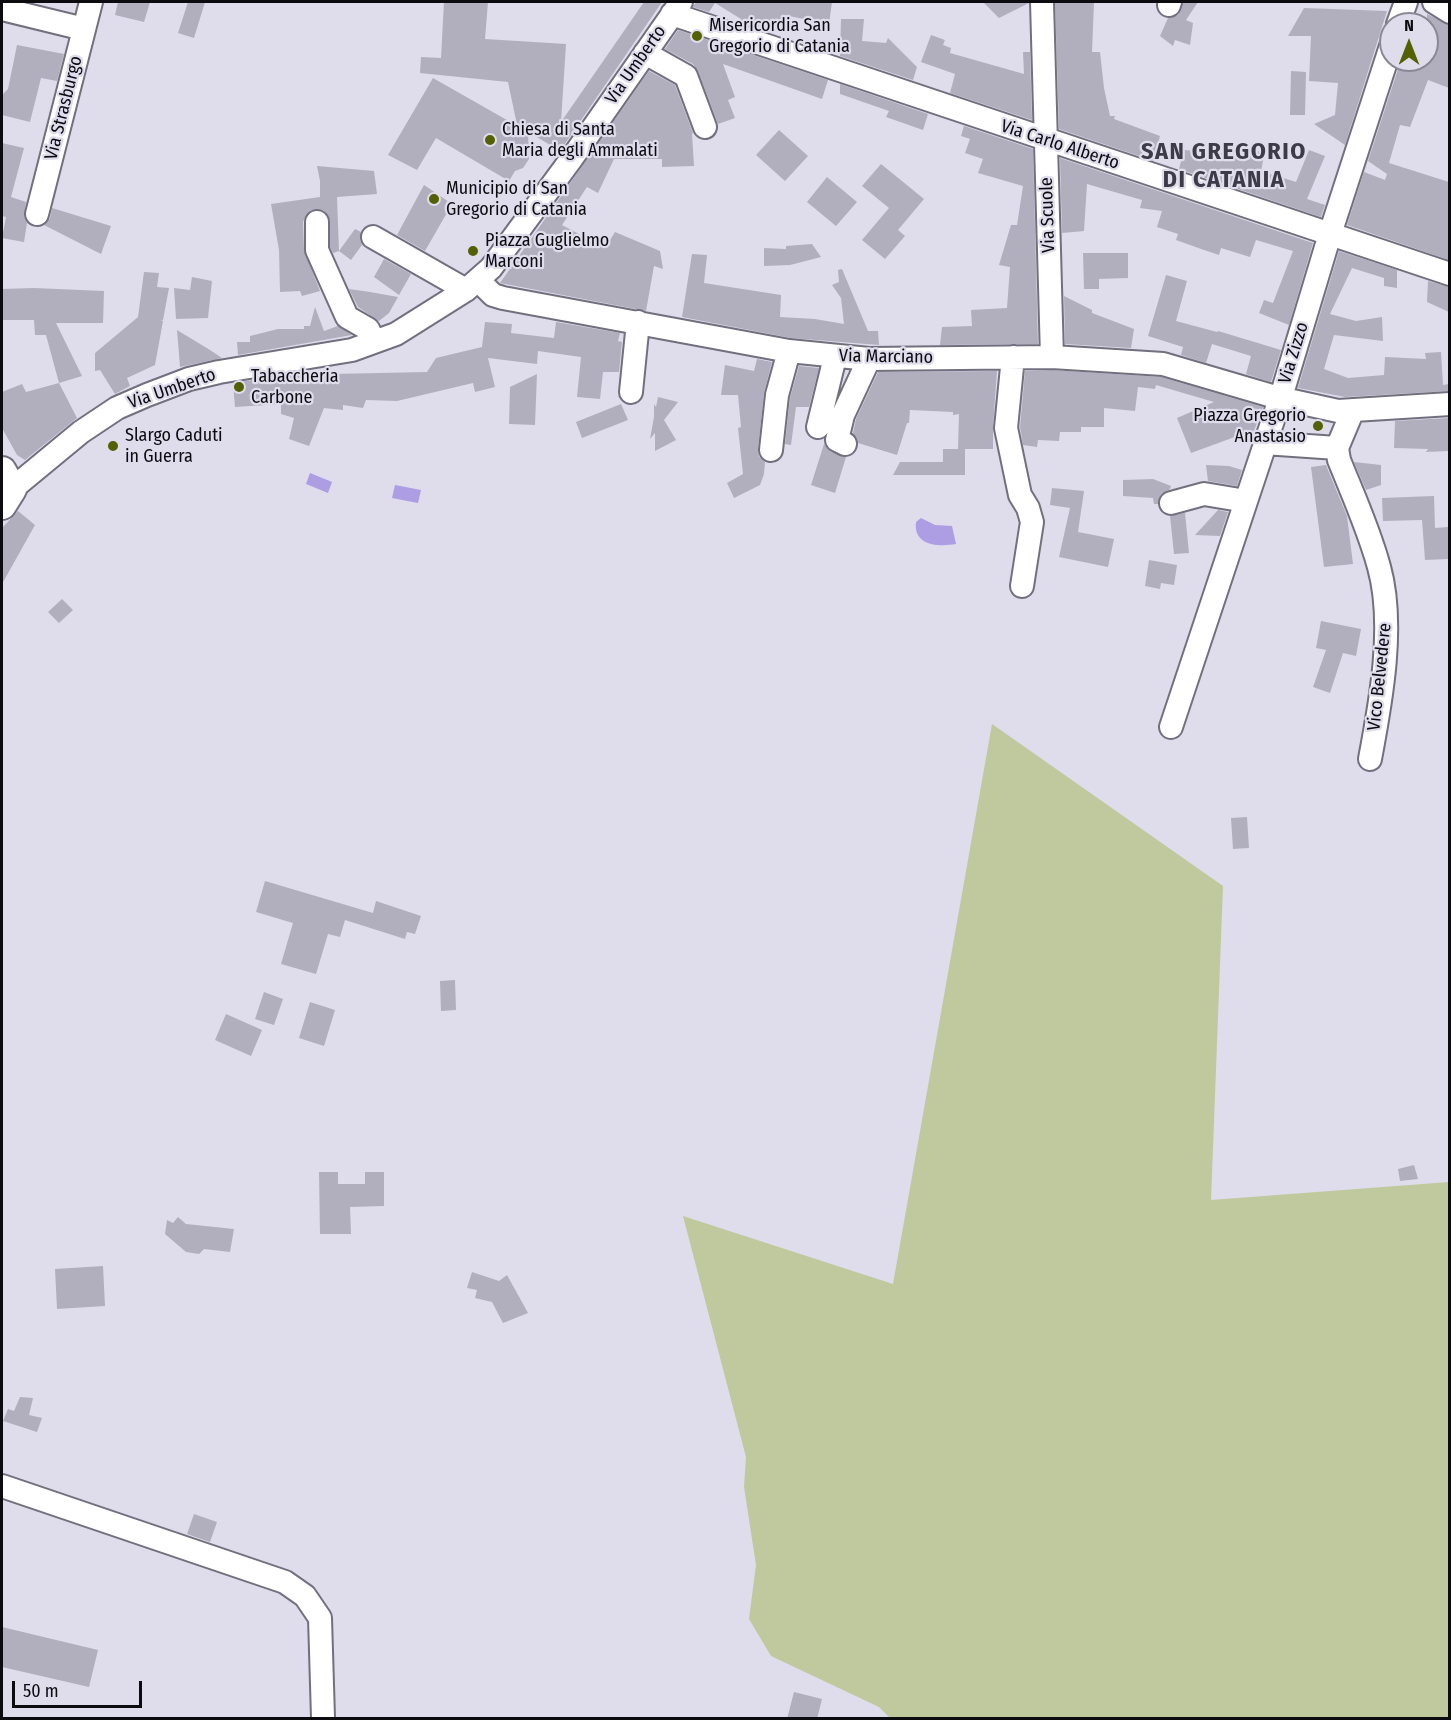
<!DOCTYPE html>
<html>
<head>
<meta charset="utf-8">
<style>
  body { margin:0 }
  #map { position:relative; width:1451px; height:1720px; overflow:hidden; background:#dfdcec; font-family:"Fira Sans Condensed",sans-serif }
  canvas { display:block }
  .frame { position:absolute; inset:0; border:3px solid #0c0b10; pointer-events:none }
  .north { position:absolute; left:1379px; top:12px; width:60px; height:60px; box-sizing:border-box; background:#dfdcec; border:2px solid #8b8894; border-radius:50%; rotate:0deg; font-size:16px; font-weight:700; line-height:24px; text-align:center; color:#0c0b10 }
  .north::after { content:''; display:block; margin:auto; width:21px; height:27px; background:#546103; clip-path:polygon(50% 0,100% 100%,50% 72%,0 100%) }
  .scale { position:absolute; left:12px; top:1681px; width:130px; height:27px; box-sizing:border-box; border:3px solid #0c0b10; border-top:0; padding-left:8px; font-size:18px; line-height:21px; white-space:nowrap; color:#0c0b10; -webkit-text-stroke:4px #dfdcec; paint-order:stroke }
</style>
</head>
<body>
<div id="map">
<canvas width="1451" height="1720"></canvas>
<div class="frame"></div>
<div class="north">N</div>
<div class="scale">50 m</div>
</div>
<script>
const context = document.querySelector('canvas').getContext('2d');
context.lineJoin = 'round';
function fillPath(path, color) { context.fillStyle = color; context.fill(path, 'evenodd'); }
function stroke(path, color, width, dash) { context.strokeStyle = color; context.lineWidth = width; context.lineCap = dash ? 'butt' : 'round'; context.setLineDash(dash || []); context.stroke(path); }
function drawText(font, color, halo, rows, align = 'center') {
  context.font = font + ' "Fira Sans Condensed",sans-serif'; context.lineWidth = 4.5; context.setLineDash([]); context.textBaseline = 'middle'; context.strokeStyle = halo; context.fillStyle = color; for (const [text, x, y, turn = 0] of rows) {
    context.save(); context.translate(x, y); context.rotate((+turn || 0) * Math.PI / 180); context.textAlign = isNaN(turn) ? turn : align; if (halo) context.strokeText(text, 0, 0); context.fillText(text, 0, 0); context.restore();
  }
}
fillPath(new Path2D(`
  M992 724 1223 886 1211 1200 1449 1182V1718H890L879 1707 771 1656 749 1619 756 1565 744 1487 746 1457 683 1216 893 1284Z`), '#bfc99d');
fillPath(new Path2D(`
  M310 473 332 482 328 493 306 484Z
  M395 485 421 490 418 503 392 498Z
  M921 518 935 525 952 526 956 544C939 547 913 546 916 522Z`), '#ad9de3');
fillPath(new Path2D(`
  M118 2H150L144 22 115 15Z
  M188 2H205L194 38 178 33Z
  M444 2H488L485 39 566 44 561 122 644 2H662L560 151 517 125 508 82 420 73 421 57 441 58Z
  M696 2H832L829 24 784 15 778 31 759 25 758 29 740 23 741 19 715 3 709 12 693 7Z
  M983 2H1029V3L999 18Z
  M1055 2H1094L1092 52H1100L1104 88 1110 116H1115L1114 119 1160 136 1154 161 1059 129Z
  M1183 2H1198L1186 20 1193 23 1190 45 1175 40 1173 46 1160 36 1168 18 1178 15Z
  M1304 8 1387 11 1345 145 1314 124 1335 115 1338 83 1309 81 1311 36H1288Z
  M1427 14 1449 25V88L1428 80 1410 127 1400 125 1389 163 1449 182V260L1347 225 1364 172 1385 180 1387 174 1368 161 1401 60H1427Z
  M841 19H864L862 41 886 43 888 38 917 67 913 80 840 56Z
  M678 30 828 80 822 99 723 64 735 97 728 100 735 118 718 124 698 71 693 64 665 49Z
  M931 35 945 40 943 45 951 48 950 53 1024 74 1023 52H1030L1032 120 950 93 955 74 921 62Z
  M17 45 64 54 57 81 41 78 30 122 2 115V95L8 89Z
  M649 71 675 85 693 133 692 134 694 166 662 167V159H614L598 193 587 187 562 225 605 248 615 232 660 251 663 269 654 266 646 311 500 283Z
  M1291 71 1306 72 1305 115H1290Z
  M433 78 528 132 529 159 523 168 515 171 509 181 436 138 417 170 388 155Z
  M840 84 928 114 923 130 886 117 889 111 840 94Z
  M964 126 1033 149 1038 344 940 345 942 327 972 326 971 310 1007 308 1010 267 999 265 1011 225H1017L1023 186 978 173 983 159 965 153 970 139 961 136Z
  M779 130 808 156 785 181 756 155Z
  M2 143 24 148 11 197 26 202 24 217 27 223 24 242 2 238 6 217 2 216Z
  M1184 150 1221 153 1265 151 1261 171 1296 182 1309 150 1325 156 1307 199 1325 205 1321 217 1179 169Z
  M1060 158 1313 243 1289 325 1259 313 1264 300 1273 303 1293 251 1256 240 1250 257 1221 248 1219 255 1204 250 1176 240 1178 234 1157 227 1162 211 1140 208 1142 200 1087 184 1084 231 1062 233Z
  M881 164 924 199 898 230 905 236 885 259 862 240 889 208 862 186Z
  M317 166 374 171 377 194 337 197 339 251 333 253 330 247V222L328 215 324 211 318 209 311 210 306 215 303 222 304 250 320 291 302 296 300 291 280 292 279 250 271 204 320 197V181Z
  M827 177 857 202 836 226 807 202Z
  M424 185 452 204 425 251 397 235Z
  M52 208 111 226 101 254 44 225 50 218Z
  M355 229 361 232 360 238 362 245 351 260 339 251Z
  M812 244 821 257 790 265 764 266V248L786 249V246Z
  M1339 251 1397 270V288L1384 286V278L1352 268 1330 314 1356 321 1382 317 1383 341 1334 335 1324 369 1348 378 1384 375 1385 357 1426 359 1425 353 1441 352 1443 385 1449 384V391L1345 397 1298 388Z
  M1083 253H1128V278L1099 279V289H1084Z
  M692 254 707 255 704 283 781 295 780 317 815 319 844 324 841 298 832 285 839 282 838 270 842 269 868 331H878L879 345 791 338 682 317Z
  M384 259 411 274 399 295 374 277Z
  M144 272 159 273 157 287 169 288 163 320H161L163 321 155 365 127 378 130 386 115 394 100 370 95 371V353L138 317Z
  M1166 275 1187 281 1176 321 1217 332 1218 331 1281 350 1271 382 1246 374 1251 356 1212 344 1206 363 1181 355 1183 347 1148 336Z
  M192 277 212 281 208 318 176 319 174 288 190 290Z
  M1428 281 1449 287V312L1427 302Z
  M34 288 104 291 103 323H56L82 376 59 383 46 335H35L34 320H2V289Z
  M349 289 370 292 398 297 389 313 379 321 358 307Z
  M1064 296 1092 310V313L1134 329 1131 348 1065 344Z
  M315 307 324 331 338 326 352 335 238 355 237 342H250V336L278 329H304V326H310Z
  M485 322 512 324 511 333 554 338 556 322 620 333 618 341 622 342 619 372H603L600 399 577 397 581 357 538 351 537 364 488 358 495 387 475 392 473 383 397 401 366 400 363 408 343 405V410L324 408 309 446 289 439 294 418 281 414V404L235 407 233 383 285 375 427 372 436 358 482 347Z
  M177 330 210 350 222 358 180 367Z
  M757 359 772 362 764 393 758 449 759 456 765 462 764 474 760 485 734 498 727 483 743 474 738 428 741 427 738 395H721L725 365 754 371Z
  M799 366 819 368 809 407H796L791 445 785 444 790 398Z
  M1052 370 1161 377 1263 407 1252 436 1243 434 1191 453 1177 418 1214 402 1156 385 1155 389 1138 387 1135 411 1104 408V427H1081V432H1060L1059 441 1038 440 1037 447 1023 445 1020 427 1025 371Z
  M997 371 993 427V449H958L959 414 953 415V412L910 410 909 423H907L897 455 858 443 853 433 856 419 878 372Z
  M537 374 535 425 509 424 510 387Z
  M59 383 77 418 25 460 17 455 2 428V392L22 384 26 392Z
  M658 397 678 402 664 420 676 440 655 451V433L650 439 654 417V404L656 407Z
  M621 404 628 420 582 438 576 422Z
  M1449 418V451L1426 452 1428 449 1394 448 1395 421Z
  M824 444 831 452 846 457 835 493 811 485Z
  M943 449H965V475H893L900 462H943Z
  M1354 462 1381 465V485L1366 490Z
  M1206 465 1229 466 1242 470 1237 486 1208 481Z
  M1326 465 1347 516 1353 564 1324 567 1311 467Z
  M1153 479 1171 486 1170 489 1161 494 1158 504H1154L1153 498 1123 496V480Z
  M1052 488 1084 491 1078 532 1114 539 1108 567 1059 557 1070 508 1050 505Z
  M1434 496 1435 528 1448 527 1449 559 1425 560 1422 520 1383 521 1382 498Z
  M1218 510 1228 512 1220 536 1195 535Z
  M18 511 35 525 2 584V528Z
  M1185 513 1189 553 1174 554 1170 516Z
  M1149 560 1177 565 1174 585 1161 583 1160 589 1145 586Z
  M62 599 73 610 59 623 48 612Z
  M1321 621 1361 629 1356 656 1343 653 1330 693 1313 687 1326 650 1316 648Z
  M1247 817 1249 848 1233 849 1231 818Z
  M265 881 373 913 376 901 421 916 415 934 407 932 405 939 345 920 340 937 328 934 316 974 281 964 293 923 256 912Z
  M455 980 456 1010 441 1011 440 981Z
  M264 992 283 999 274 1025 255 1019Z
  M310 1002 335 1010 324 1046 299 1038Z
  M226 1014 262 1030 251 1056 215 1040Z
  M1414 1165 1418 1179 1400 1181 1398 1169Z
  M319 1172H338V1184H365V1172H384V1206L350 1207 351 1234H320Z
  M178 1217 186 1224 234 1229 230 1252 204 1249 199 1254 186 1252 165 1234 167 1220 173 1223Z
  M103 1266 105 1306 57 1309 55 1269Z
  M472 1272 499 1281 507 1275 528 1313 503 1323 492 1302 475 1298 477 1290 467 1288Z
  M20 1397 33 1398 29 1415 42 1418 37 1432 3 1421 8 1409 14 1411Z
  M194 1514 217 1522 210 1542 187 1534Z
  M2 1627 98 1650 89 1687 2 1667Z
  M794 1692 822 1699 817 1719H787Z`), '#b1afbe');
const minor = new Path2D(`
  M1042 2 1052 357
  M1434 2 1450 12
  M1169 5 1170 2
  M2 9 84 29
  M672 14 1450 274
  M1398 24 1406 2
  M645 53 686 76 705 127
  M37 214 91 2
  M317 222V250L347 317 368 329 374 341
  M373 237 466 290
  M478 280 493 295 503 298 789 351 869 359 1052 357 1163 364 1279 398 1338 411 1450 404
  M1013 357 1006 428 1020 495 1028 508 1032 522 1022 586
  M631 392 638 322
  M818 427 835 357
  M1264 443 1337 448 1353 410
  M845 444 837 440 843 415 869 359
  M1337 448 1339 460C1353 495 1369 530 1379 567 1395 624 1381 701 1370 759
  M771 450 777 395 789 351
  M12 489 81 432 117 408 147 395 189 379 219 372 352 350 396 334 466 290 491 268 572 158 681 2
  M1171 503 1204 494 1246 501
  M1171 727 1284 387 1330 234 1391 46
  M2 1486 285 1582 305 1596 320 1618 323 1718`);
const major = new Path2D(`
  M2 471 12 489 2 505`);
stroke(minor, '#72707e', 26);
stroke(major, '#72707e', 32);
stroke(minor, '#fff', 22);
stroke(major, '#fff', 28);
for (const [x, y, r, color] of [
  [697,36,6,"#546103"],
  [490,140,6,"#546103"],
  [434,199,6,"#546103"],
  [473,251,6,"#546103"],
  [239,387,6,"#546103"],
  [1318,426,6,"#546103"],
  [113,446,6,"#546103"]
]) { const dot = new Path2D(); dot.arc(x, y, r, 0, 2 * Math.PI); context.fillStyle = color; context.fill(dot); stroke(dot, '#dfdcec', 2); }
drawText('18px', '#0c0b10', '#dfdcec', [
  ["Misericordia San",709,26],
  ["Gregorio di Catania",709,47],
  ["Chiesa di Santa",502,130],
  ["Maria degli Ammalati",502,151],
  ["Municipio di San",446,189],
  ["Gregorio di Catania",446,210],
  ["Piazza Guglielmo",485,241],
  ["Marconi",485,262],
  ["Tabaccheria",251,377],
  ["Carbone",251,398],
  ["Piazza Gregorio",1306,416,"right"],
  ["Anastasio",1306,437,"right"],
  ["Slargo Caduti",125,436],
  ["in Guerra",125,457]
], 'left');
drawText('18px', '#0c0b10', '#dfdcec', [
  ["Via Umberto",636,65,-55],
  ["Via Strasburgo",64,108,-76],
  ["Via Carlo Alberto",1060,145,18],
  ["Via Scuole",1048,215,-92],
  ["Via Zizzo",1294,353,-73],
  ["Via Marciano",886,357,1],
  ["Via Umberto",172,389,-19],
  ["Vico Belvedere",1380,677,-84]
]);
context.letterSpacing = '1.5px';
drawText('bold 24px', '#3d3b47', '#dfdcec', [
  ["SAN GREGORIO",1224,152],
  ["DI CATANIA",1224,180]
]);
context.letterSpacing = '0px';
</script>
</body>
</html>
